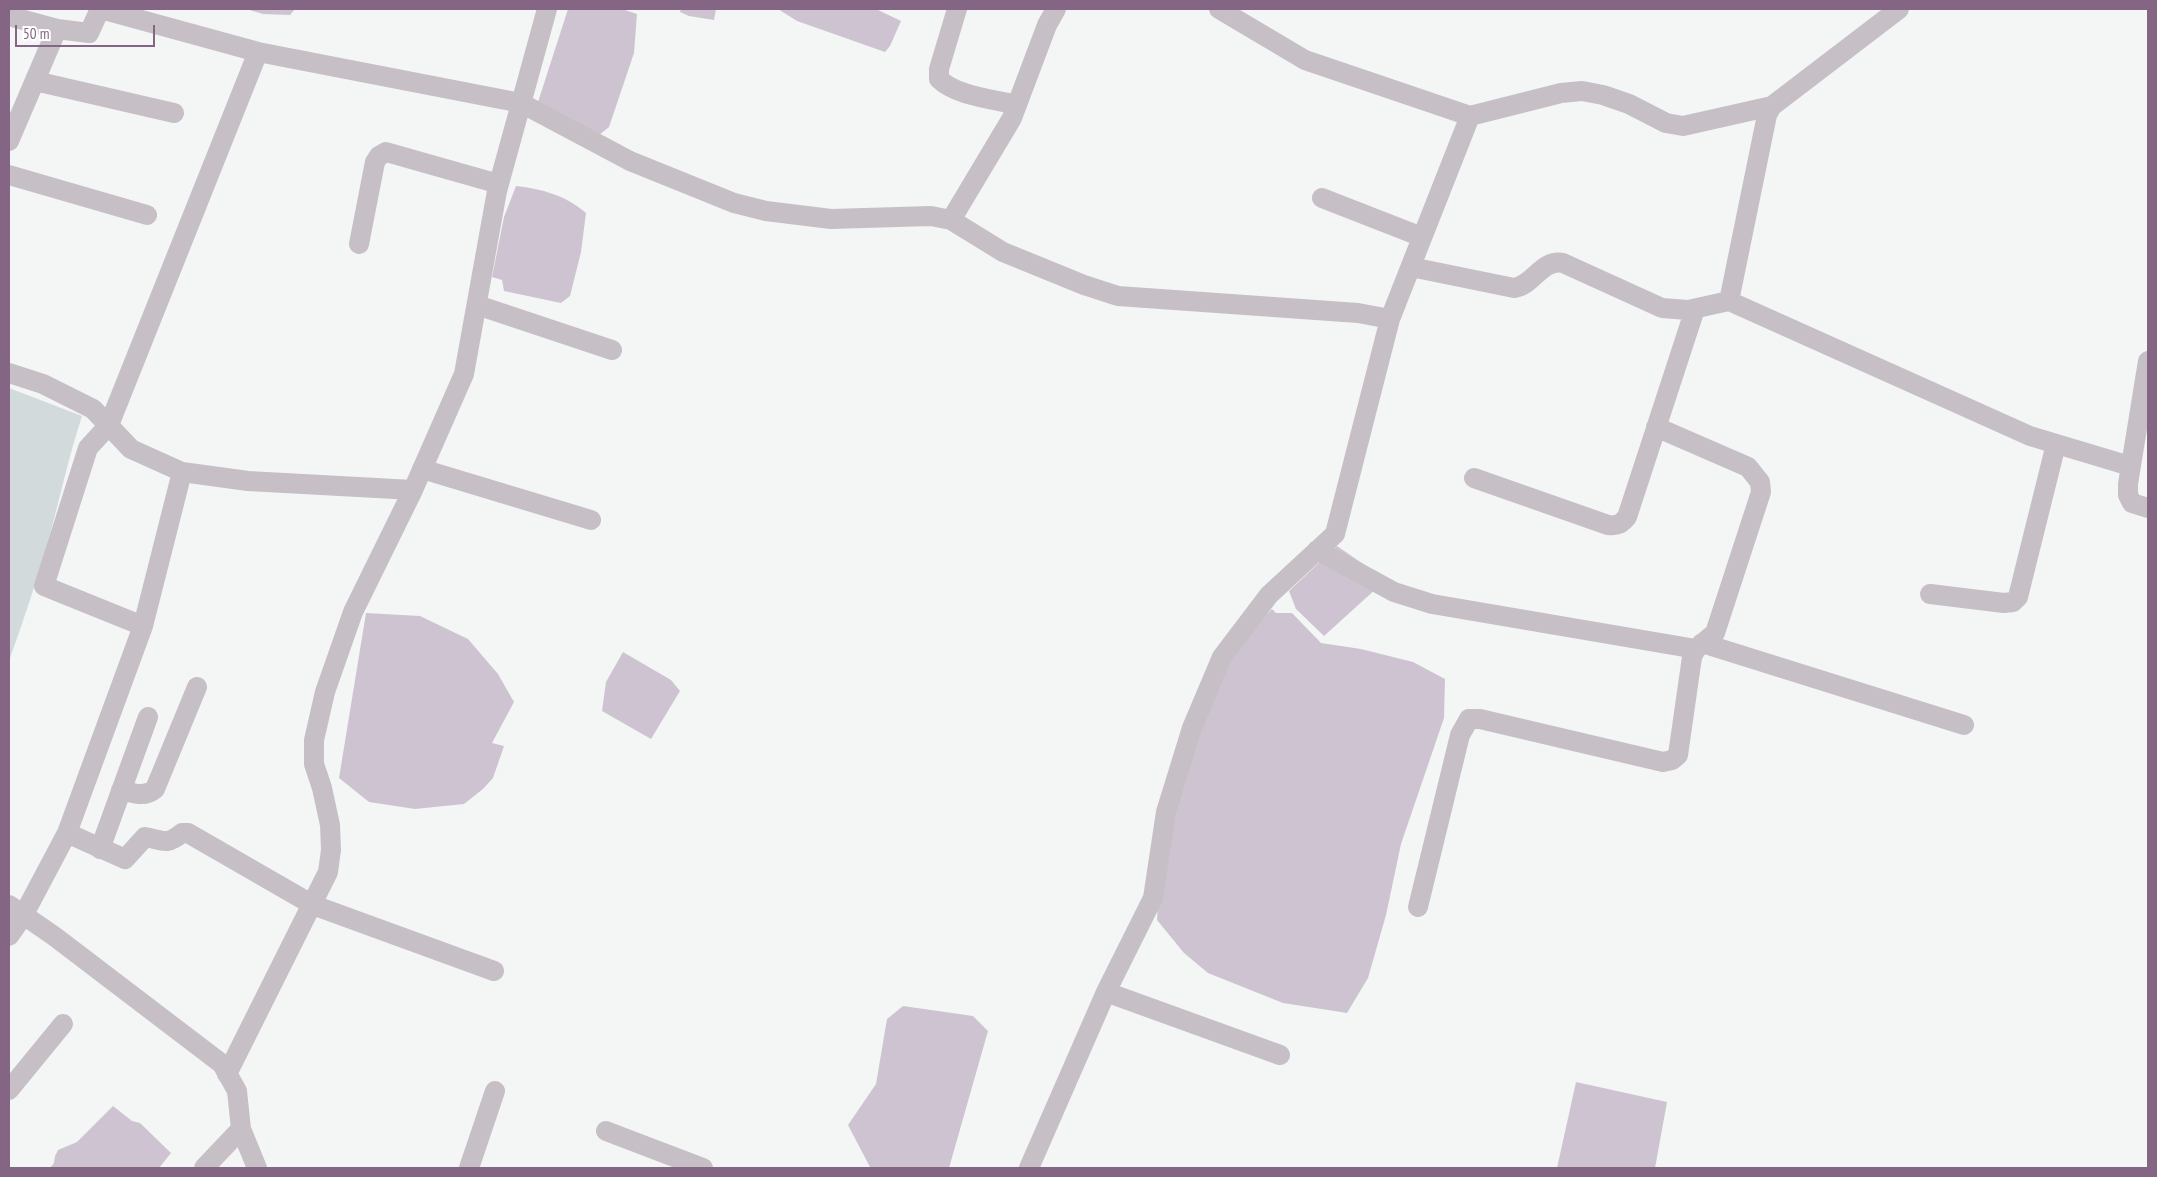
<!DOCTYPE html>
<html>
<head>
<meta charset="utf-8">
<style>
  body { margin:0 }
  #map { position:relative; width:2157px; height:1177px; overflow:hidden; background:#f3f6f5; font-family:"PT Sans Narrow",sans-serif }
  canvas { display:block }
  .frame { position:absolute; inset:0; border:10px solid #846583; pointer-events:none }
  .scale { position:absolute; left:15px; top:25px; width:140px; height:22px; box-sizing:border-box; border:2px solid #846583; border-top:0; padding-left:6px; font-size:15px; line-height:18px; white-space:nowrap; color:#846583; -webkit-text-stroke:4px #fff; paint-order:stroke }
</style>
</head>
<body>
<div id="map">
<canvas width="2157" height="1177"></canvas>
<div class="frame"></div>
<div class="scale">50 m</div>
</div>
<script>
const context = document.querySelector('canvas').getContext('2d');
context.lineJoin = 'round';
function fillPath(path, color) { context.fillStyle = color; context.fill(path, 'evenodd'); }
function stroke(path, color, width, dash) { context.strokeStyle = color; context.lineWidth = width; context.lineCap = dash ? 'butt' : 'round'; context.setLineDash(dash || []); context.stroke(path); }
fillPath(new Path2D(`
  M9 388 82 416C69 455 61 494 50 534 38 577 24 619 9 661Z`), '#d2dadb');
fillPath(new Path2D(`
  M246 9H295L290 15 263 14Z
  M568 9H622L637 14 634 53 609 127 592 141 538 102Z
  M681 9H716L714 20 689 16 680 12Z
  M778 9H876L901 21 890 46 885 52 797 21Z
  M516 186C542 189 565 195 586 213L581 252 570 296 561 303 504 291 502 280 492 277 504 217Z
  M1337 546 1369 568 1377 588 1324 636 1296 609 1289 591Z
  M1272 609 1276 613H1292L1321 643 1361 649 1413 662 1445 679 1444 718 1401 844 1386 915 1368 978 1347 1013 1283 1003 1208 973 1184 953 1157 920 1161 845 1222 657Z
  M366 613 420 616 468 639 498 674 514 702 492 743 504 746 493 778 483 789 464 804 415 809 369 802 339 778Z
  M623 652 671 680 680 691 651 739 602 711 606 682Z
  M903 1006 973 1016 988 1031 949 1168H874L870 1167 848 1125 876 1084 887 1019Z
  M1576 1082 1667 1102 1655 1168H1557Z
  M113 1106 132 1121 140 1123 171 1153 159 1168H50L54 1163 55 1156 58 1150 77 1142Z`), '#cec4d1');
stroke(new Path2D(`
  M101 9 258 52 521 103 630 161 734 203 766 211 831 219 931 216 951 220 1003 252 1084 285 1118 296 1358 313 1390 319
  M957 9 939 69V79C956 96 993 99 1017 105
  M1219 9 1305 60 1470 116 1561 93 1582 91 1603 95 1629 104 1666 123 1683 126 1772 106
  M9 16 57 29 89 33 100 9
  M35 81 174 113
  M9 141 57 29
  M9 175 147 215
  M1322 198 1422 237
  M951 220 1012 118 1047 25 1056 9
  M359 244 375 162 379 156 386 152 499 184
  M1411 267 1514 288C1534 285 1541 259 1563 263L1662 308 1688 310 1729 301 2030 436 2130 466
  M1729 301 1767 115 1772 106 1899 9
  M477 305 612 350
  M2148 361 2128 484V495L2132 503 2148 508
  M9 373 43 384 93 409 131 449 182 472 248 481 413 490
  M422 469 591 520
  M1474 478 1608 525C1618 526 1621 524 1627 517L1695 309
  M1317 550 1394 592 1432 604 1696 649
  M1930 594 2004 603 2013 602 2018 597 2056 444
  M143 626 44 586 88 448 109 425 258 52
  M1702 643 1964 725
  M121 790C134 793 144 798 155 789L197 687
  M67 833 125 859 145 837C163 840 166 846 182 833H188L313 905 494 971
  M100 849 148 717
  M9 905 54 936 222 1064 237 1091 241 1129 257 1168
  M1418 907 1460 735 1469 719H1480L1663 762 1672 760 1678 755 1692 657 1696 649 1715 633 1761 492 1760 482 1748 467 1656 427
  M9 936 23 916 67 833 143 626 182 472
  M1106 992 1280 1055
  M227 1074 328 872 331 850 330 825 322 788 314 764V740L325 692 353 612 413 490 464 374 497 191 547 9
  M9 1090 63 1024
  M606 1131 703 1168
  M204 1168 241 1129
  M469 1168 495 1091
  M1029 1168 1106 992 1153 898 1166 812 1192 728 1222 657 1269 595 1335 534 1390 319 1470 116`), '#c7bfc6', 20);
</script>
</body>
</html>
